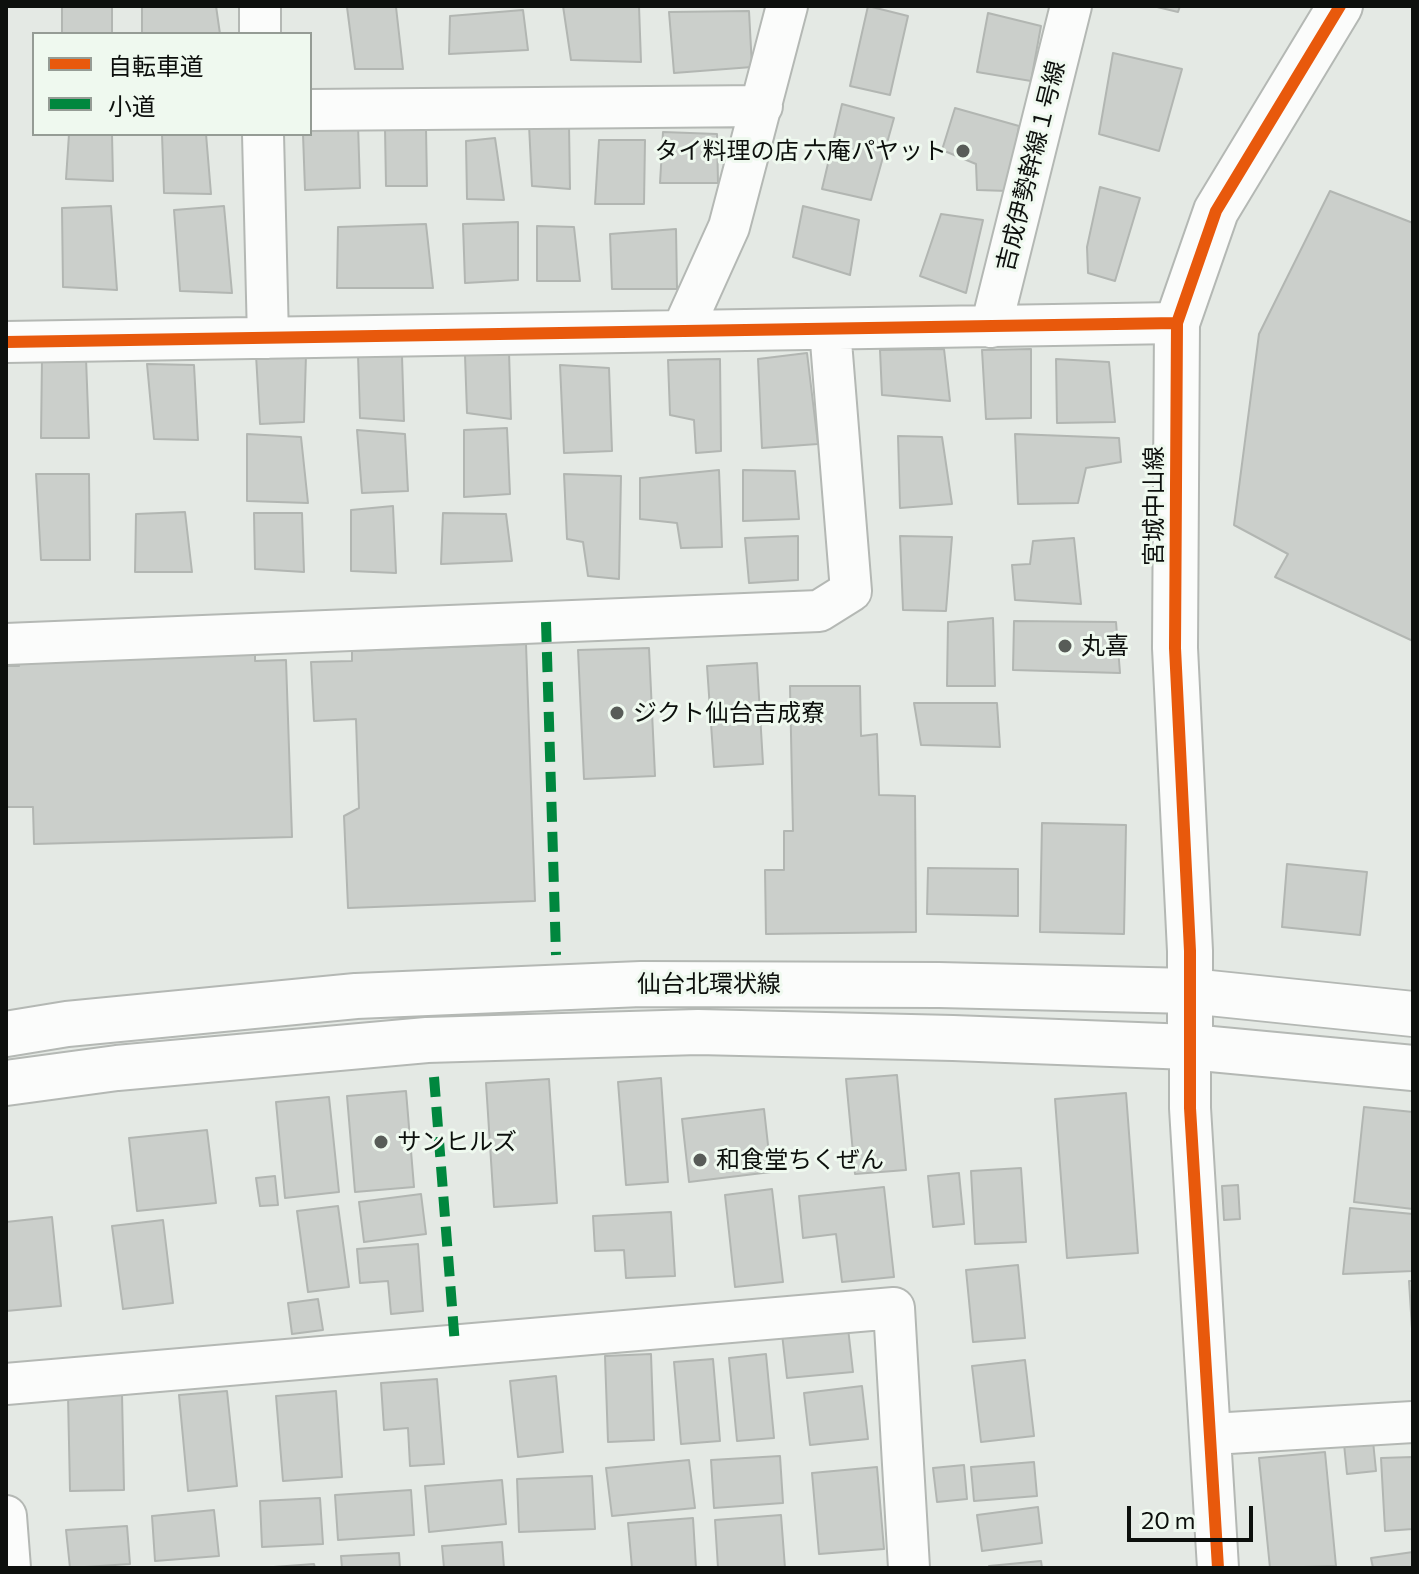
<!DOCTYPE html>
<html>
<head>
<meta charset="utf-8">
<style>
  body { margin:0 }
  #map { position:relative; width:1419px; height:1574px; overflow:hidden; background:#e4e9e4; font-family:Commissioner,"Noto Sans JP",sans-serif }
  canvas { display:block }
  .frame { position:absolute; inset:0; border:8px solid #0d100d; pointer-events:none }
  .legend { position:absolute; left:32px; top:32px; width:280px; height:104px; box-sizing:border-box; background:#eff9ef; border:2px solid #959c95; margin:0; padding:10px 14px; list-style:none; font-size:24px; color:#0d100d }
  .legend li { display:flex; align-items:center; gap:16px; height:40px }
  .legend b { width:40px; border:2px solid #959c95 }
  .scale { position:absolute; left:1127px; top:1506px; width:126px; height:36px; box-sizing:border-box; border:4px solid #0d100d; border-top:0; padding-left:10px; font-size:24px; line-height:28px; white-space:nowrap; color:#0d100d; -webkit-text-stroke:6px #eff9ef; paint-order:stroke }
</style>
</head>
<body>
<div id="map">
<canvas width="1419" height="1574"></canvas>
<div class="frame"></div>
<ul class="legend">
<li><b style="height:10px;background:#e8590c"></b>自転車道</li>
<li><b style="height:10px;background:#00873e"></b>小道</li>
</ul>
<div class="scale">20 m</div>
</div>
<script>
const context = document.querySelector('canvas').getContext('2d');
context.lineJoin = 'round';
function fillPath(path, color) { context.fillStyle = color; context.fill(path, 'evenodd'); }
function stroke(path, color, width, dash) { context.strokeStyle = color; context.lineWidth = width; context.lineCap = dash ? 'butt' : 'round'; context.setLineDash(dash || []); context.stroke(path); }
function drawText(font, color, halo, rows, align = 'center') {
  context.font = font + ' Commissioner,"Noto Sans JP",sans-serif'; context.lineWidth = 6; context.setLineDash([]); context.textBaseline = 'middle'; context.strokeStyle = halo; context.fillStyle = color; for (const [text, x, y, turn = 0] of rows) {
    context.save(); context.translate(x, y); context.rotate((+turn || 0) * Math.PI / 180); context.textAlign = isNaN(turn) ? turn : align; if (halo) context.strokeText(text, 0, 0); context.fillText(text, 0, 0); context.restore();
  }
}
const building = new Path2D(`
  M62 6H112V34H62Z
  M142 6H216L220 34H142Z
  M563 6H639L641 62 571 60Z
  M868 6 908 16 890 95 850 86Z
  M1153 6H1180L1178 12Z
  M347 7H396L403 69H355Z
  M523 10 528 50 449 54 450 16Z
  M749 11 752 67 674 73 669 12Z
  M988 13 1041 26 1031 81 977 72Z
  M1113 53 1182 69 1159 151 1099 134Z
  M842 104 894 118 871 200 822 189Z
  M955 108 1019 126 1008 191 977 190 976 164 942 150Z
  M358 124 360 188 305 190 303 134H310V129Z
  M529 125H569L570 189 532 186Z
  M385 128H426L427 186H386Z
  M663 132 717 134 718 183H660Z
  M69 134H112L113 181 66 179Z
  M162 134H206L211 194 164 193Z
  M495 138 504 200 467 199 466 141Z
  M599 140H645L644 204H595Z
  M1100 187 1140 198 1115 281 1088 273 1087 247Z
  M1330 191 1413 223V641L1275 577 1288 554 1234 525 1259 334Z
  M111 206 117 290 63 287 62 208Z
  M224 206 232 293 180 291 174 210Z
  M803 206 859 220 850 275 793 257Z
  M941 214 983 220 966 293 920 276Z
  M518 222V280L465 283 463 224Z
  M426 224 433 288H337L338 227Z
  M537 226 574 227 580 281H537Z
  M676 229 677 289H612L610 234Z
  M944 349 950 401 882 395 880 350Z
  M1031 349V418L986 419 982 350Z
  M509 352 511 419 467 413 465 355Z
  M807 353 818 444 762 448 758 359Z
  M256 355H306L304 422 260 424Z
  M358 355 402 356 404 421 360 418Z
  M86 358 89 438H41L42 359Z
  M720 359 721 451 696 453 694 420 670 415 668 360Z
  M1056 359 1109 362 1115 422 1057 423Z
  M147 364 194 365 198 440 154 439Z
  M560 365 609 368 612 451 564 453Z
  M507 428 510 494 464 497V430Z
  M357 430 405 434 408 491 362 493Z
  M247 434 301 437 308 503 247 501Z
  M1015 434 1119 438 1121 462 1086 468 1078 503 1018 504Z
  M898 436 942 437 952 504 900 508Z
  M719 470 722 547 681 548 677 523 640 519V478Z
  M743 470 795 471 799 519 743 521Z
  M36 474H89L90 560H41Z
  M564 474 621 476 619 579 588 576 583 542 567 539Z
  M393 506 396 573 351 571V510Z
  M185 512 192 572H135L136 514Z
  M254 513H302L304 572 255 569Z
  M443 513 506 514 512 561 441 564Z
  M798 536V580L749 583 745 538Z
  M900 536 952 537 946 611 903 610Z
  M1074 538 1081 604 1015 600 1012 565 1030 564 1033 541Z
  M993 618 995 686H947L948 622Z
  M1014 621 1116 622 1120 673 1013 670Z
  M526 644 535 901 348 908 344 816 359 808 356 719 314 721 311 662 352 661V651Z
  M255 646V661L286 660 292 837 34 844 33 807H6V666H19L18 653Z
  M649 648 655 776 584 779 578 650Z
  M757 663 763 764 714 767 707 666Z
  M790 686H860L861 736 877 734 879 795 915 796 916 932 766 934 765 870H784V831H793Z
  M914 703H997L1000 747 921 745Z
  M1042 823 1126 825 1124 934 1040 932Z
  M1287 864 1367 872 1360 935 1282 927Z
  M928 868 1018 869V916L927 914Z
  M897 1075 906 1170 855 1174 846 1079Z
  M661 1078 668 1182 626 1185 618 1082Z
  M549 1079 557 1203 494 1207 486 1083Z
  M406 1091 414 1187 355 1192 347 1096Z
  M1126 1093 1138 1253 1067 1258 1055 1099Z
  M329 1097 339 1192 285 1198 276 1102Z
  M1364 1107 1413 1112V1209L1354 1202Z
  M764 1109 771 1172 689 1182 682 1119Z
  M207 1130 216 1203 137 1211 129 1138Z
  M1021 1168 1026 1242 975 1244 971 1171Z
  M959 1173 964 1224 933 1227 928 1176Z
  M275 1176 278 1205 260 1206 256 1178Z
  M1238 1185 1240 1219 1224 1220 1222 1186Z
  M884 1187 894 1277 842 1282 836 1234 803 1238 799 1196Z
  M772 1189 783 1282 735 1287 725 1195Z
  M421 1194 426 1234 364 1242 359 1202Z
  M338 1206 349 1287 308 1292 297 1211Z
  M1350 1208 1413 1214V1271L1343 1274Z
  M671 1212 675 1276 626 1278 624 1250 595 1251 593 1216Z
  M52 1217 61 1306 6 1311V1222Z
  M163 1220 173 1303 123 1309 112 1226Z
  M418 1244 423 1311 391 1314 388 1281 360 1283 357 1249Z
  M1018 1265 1025 1338 973 1342 966 1270Z
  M1409 1281H1413V1328L1412 1329Z
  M318 1299 323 1330 292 1334 288 1303Z
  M848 1328 853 1372 787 1378 782 1334Z
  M651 1354 654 1440 608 1442 605 1356Z
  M766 1354 774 1438 737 1441 729 1358Z
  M713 1359 720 1441 681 1444 674 1362Z
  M1025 1360 1034 1436 981 1442 972 1366Z
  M556 1376 563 1452 518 1457 510 1381Z
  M437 1379 444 1464 410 1466 408 1428 384 1430 381 1383Z
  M862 1386 868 1439 810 1445 804 1393Z
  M227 1391 237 1486 188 1491 179 1395Z
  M336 1391 342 1477 283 1481 276 1396Z
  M122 1394 124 1490 70 1491 68 1395Z
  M1373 1441 1376 1471 1347 1474 1344 1444Z
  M1325 1452 1336 1566 1270 1568 1259 1458Z
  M780 1456 783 1503 714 1508 711 1460Z
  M1413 1457V1529L1385 1531 1381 1458Z
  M689 1460 695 1508 612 1516 606 1468Z
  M1034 1462 1037 1496 974 1501 971 1467Z
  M964 1465 967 1499 937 1502 933 1468Z
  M877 1467 884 1549 819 1554 812 1473Z
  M592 1476 595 1529 519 1532 517 1479Z
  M502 1480 506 1524 429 1532 425 1486Z
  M411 1490 414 1535 338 1540 335 1495Z
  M320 1498 323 1544 262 1547 260 1501Z
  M1038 1507 1042 1543 982 1551 977 1515Z
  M214 1510 219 1556 155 1561 152 1516Z
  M781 1515 785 1568H718L715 1520Z
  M693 1518 696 1568H632L628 1523Z
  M127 1526 130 1564 70 1568 66 1530Z
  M502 1542 504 1568H444L442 1546Z
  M1413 1552V1568H1373L1371 1558Z
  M399 1553 400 1568H342L341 1556Z
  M1041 1561 1042 1568H989V1566Z
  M314 1564 315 1568H260Z`);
fillPath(building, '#cbcfcb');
stroke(building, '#b2b6b2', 2);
const minor = new Path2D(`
  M260 6V34
  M310 110 762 106
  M263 134 268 338
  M991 327 1071 6
  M682 331 729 227 787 6
  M6 342 1177 323
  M6 644 819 611 851 591 830 329
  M1190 1047V1108L1218 1568
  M6 1384 894 1308 909 1568
  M1212 1434 1413 1422
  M6 1516 10 1568`);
const tertiary = new Path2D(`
  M1190 1047V951L1175 648 1177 323 1216 211 1340 6`);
const primary = new Path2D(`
  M6 1034 67 1024 356 996 641 984 939 985 1190 991 1413 1014
  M6 1083 117 1068 427 1040 698 1032 953 1038 1190 1047 1413 1068`);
stroke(minor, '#b4b8b4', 44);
stroke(tertiary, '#b4b8b4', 48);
stroke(primary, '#b4b8b4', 48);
stroke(minor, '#fbfcfb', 40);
stroke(tertiary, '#fbfcfb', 44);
stroke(primary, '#fbfcfb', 44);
stroke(new Path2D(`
  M546 622 556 955
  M434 1077 455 1345`), '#00873e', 10, [20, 10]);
stroke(new Path2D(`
  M6 342 1177 323
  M1218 1568 1190 1108V951L1175 648 1177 323 1216 211 1340 6`), '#e8590c', 12);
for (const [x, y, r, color] of [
  [963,151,8,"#585c58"],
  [1065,646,8,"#585c58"],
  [617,713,8,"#585c58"],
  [381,1142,8,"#585c58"],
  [700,1160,8,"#585c58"]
]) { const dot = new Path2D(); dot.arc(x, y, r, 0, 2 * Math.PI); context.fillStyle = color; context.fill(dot); stroke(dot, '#eff9ef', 3); }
drawText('24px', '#0d100d', '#eff9ef', [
  ["タイ料理の店 六庵パヤット",947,151,"right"],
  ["丸喜",1081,646],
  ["ジクト仙台吉成寮",633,713],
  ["サンヒルズ",397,1142],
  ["和食堂ちくぜん",716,1160]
], 'left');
drawText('24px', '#0d100d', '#eff9ef', [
  ["吉成伊勢幹線１号線",1031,166,-76],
  ["宮城中山線",1154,506,-90],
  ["仙台北環状線",709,984]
]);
</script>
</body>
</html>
